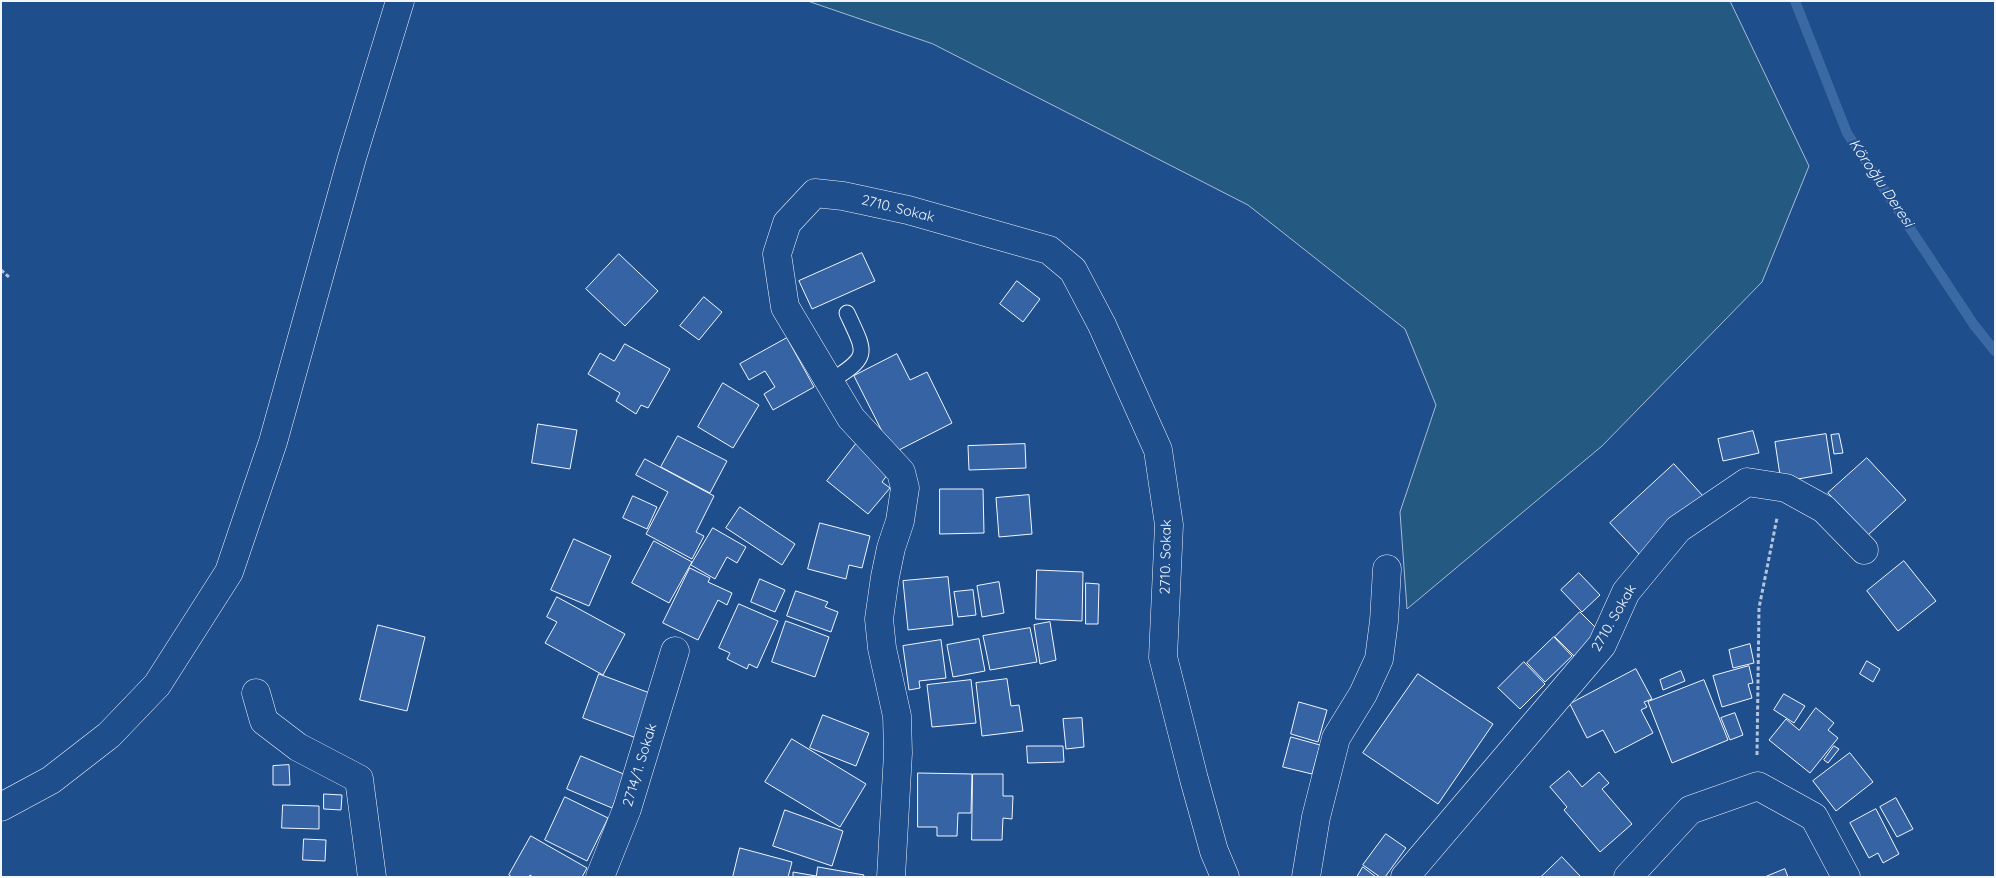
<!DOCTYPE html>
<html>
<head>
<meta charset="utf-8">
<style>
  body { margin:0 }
  #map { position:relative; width:1996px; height:878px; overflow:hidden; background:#1f4e8c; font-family:Quicksand,sans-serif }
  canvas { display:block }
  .frame { position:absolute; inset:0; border:2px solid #f2f6ff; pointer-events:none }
</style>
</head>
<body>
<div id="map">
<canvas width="1996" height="878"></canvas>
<div class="frame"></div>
</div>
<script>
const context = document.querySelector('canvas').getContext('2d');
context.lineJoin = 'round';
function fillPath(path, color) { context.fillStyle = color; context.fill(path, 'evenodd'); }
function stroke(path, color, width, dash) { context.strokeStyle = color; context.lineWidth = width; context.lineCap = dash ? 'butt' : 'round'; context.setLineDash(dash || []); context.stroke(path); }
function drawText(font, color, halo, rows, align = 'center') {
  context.font = font + ' Quicksand,sans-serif'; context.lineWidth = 4; context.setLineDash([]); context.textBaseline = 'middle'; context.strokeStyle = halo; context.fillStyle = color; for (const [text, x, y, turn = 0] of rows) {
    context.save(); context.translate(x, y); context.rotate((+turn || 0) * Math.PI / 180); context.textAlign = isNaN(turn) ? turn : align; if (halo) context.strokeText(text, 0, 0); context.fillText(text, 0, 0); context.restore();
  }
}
const green = new Path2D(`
  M808 1H1730L1809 166 1762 282 1602 446 1407 609 1400 512 1436 405 1405 329 1248 205 933 44Z`);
fillPath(green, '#245a82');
stroke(green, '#a8bbd7', 1);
stroke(new Path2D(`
  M1795 1 1847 133 1974 325 1995 351`), '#3b69a3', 10);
const building = new Path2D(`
  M862 253 875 281 812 309 799 281Z
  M619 254 658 291 625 326 586 289Z
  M1017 281 1040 299 1023 322 1000 304Z
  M704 297 722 312 699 340 680 326Z
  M787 338 814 387 773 410 764 394 775 387 765 371 749 380 740 364Z
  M625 344 670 369 648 408 641 405 636 414 616 401 620 393 588 374 600 353 614 361Z
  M897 354 910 380 927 372 952 423 893 453 854 376Z
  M723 383 759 405 733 448 698 427Z
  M538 424 577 430 570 469 532 463Z
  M1753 431 1759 453 1723 461 1718 439Z
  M1826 434 1832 473 1781 482 1775 442Z
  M1839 434 1843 453 1834 454 1831 435Z
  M678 436 727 461 710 493 661 467Z
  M856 444 890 471 882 482 890 488 868 514 827 481Z
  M1025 444 1026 468 969 470 968 446Z
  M1867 458 1906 500 1868 535 1828 493Z
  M645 459 714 496 696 532 704 536 692 559 646 534 668 492 636 475Z
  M1674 464 1703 496 1639 554 1610 523Z
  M940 489H983L984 533 940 534Z
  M1029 495 1032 534 999 537 996 498Z
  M633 496 657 507 647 529 623 518Z
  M740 507 795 544 782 565 726 528Z
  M820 523 870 536 862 568 849 565 846 579 808 569Z
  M713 528 746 547 737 563 727 557 715 579 691 565Z
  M574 539 611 556 589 606 551 590Z
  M654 541 692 562 669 603 632 583Z
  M1904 561 1936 601 1898 631 1867 591Z
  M690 568 710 578 708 582 732 593 727 605 718 600 698 640 663 623Z
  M1037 570 1083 572 1082 621 1036 619Z
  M1579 573 1600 595 1582 612 1561 590Z
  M948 577 953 625 908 630 903 581Z
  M760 579 785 590 775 612 751 602Z
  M999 582 1004 613 982 617 977 586Z
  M1086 583 1099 584 1098 624H1086Z
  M973 590 976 615 958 617 954 592Z
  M796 591 828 602 825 607 838 612 831 632 787 616Z
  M557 597 625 634 603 675 545 643 557 622 547 617Z
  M739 604 778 621 757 668 749 664 747 669 727 659 730 653 719 648Z
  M1580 612 1602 634 1577 659 1555 637Z
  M786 621 829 637 815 677 772 662Z
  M1050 622 1056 660 1040 664 1034 625Z
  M378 625 425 637 407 711 360 700Z
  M1030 628 1037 662 990 670 983 636Z
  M1554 637 1572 656 1545 682 1527 663Z
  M979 639 985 671 953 677 947 645Z
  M941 640 946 678 919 681 920 688 909 690 903 646Z
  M1750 644 1754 663 1733 668 1729 650Z
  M1867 661 1880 669 1873 682 1860 674Z
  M1524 662 1545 684 1520 709 1498 688Z
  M1749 666 1753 683 1748 684 1752 698 1722 707 1713 676Z
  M1636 669 1652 699 1644 702 1647 707 1641 710 1653 733 1615 753 1603 730 1587 738 1570 704Z
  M1681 671 1685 681 1663 690 1660 680Z
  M599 674 655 695 639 739 583 718Z
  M1418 674 1493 724 1438 804 1363 753Z
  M1007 679 1011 706 1019 705 1023 731 982 736 976 683Z
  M971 680 976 723 932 727 927 685Z
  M1704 680 1728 740 1672 763 1648 702Z
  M1784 694 1805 706 1794 723 1774 710Z
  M1299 702 1327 710 1318 742 1291 734Z
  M1816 708 1834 723 1828 730 1838 738 1810 773 1769 740 1786 719 1799 730Z
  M1735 713 1743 735 1730 740 1721 718Z
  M823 715 869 733 856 766 810 748Z
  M1082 718 1084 747 1066 749 1063 719Z
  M1291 737 1320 745 1312 774 1283 767Z
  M792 739 866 784 840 827 765 782Z
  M1027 746H1063L1064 762 1028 763Z
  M1834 746 1839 749 1828 763 1824 760Z
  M1850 753 1873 782 1836 811 1813 781Z
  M581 756 626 775 612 808 567 789Z
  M289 765 290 785H273V766Z
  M1569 771 1582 787 1599 772 1609 783 1602 789 1632 824 1600 852 1564 810 1567 807 1550 787Z
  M918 773 972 774 971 813H958L957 836H937V827H918Z
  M973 774H1003V796H1013L1012 819 1003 818 1002 840H972Z
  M324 794 342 795 341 810 324 809Z
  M565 797 608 818 587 861 545 840Z
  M1896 798 1913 829 1897 837 1880 807Z
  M283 805 319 806V829L282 828Z
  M1876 809 1899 854 1883 863 1878 853 1869 858 1850 823Z
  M785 810 843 831 832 866 773 846Z
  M1386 834 1406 848 1385 877H1380L1363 865Z
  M531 836 587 868 582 877H533L530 875 529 877H512L509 875Z
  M304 839 326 840 325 861 303 860Z
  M740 848 792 862 788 877H733Z
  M1562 857 1581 877H1541Z
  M818 867 864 875 863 877H793V872L816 876Z
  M1363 867 1376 877H1357Z
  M1785 869 1788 877H1765Z`);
fillPath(building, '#3563a3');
stroke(building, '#f2f6ff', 1);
const lane = new Path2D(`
  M829 382C871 356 866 354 847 313`);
const street = new Path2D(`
  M256 693 264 721 298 747 359 779 372 877
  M600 877 627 809 675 651
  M891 877 898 753 897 716 882 648 879 619 885 577 891 548 900 521 905 488 901 472 851 418 785 307 777 254 787 223 815 193 843 196 908 210 1049 250 1073 270 1102 325 1158 450 1169 525 1163 657 1194 779 1214 851 1225 877
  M1306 877 1316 817 1336 738 1363 694 1379 659 1384 621 1387 569
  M1405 877 1602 645 1626 592 1678 529 1747 482 1786 488 1824 509 1864 550
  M1628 877 1690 810 1758 786 1814 817 1846 877`);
const secondary = new Path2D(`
  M1 807 51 780 109 735 157 685 229 572 273 442 352 158 400 1`);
stroke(lane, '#f2f6ff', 17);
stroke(street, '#f2f6ff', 29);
stroke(secondary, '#f2f6ff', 29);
stroke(new Path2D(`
  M1 270 9 277
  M1757 755 1759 608 1777 518`), '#b3c4dc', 3, [4, 2.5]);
stroke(lane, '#1f4e8c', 15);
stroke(street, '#1f4e8c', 28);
stroke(secondary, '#1f4e8c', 28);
drawText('14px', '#f2f6ff', '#1f4e8c', [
  ["2710. Sokak",898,209,14],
  ["2710. Sokak",1166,557,-89],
  ["2710. Sokak",1614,618,-60],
  ["2714/1. Sokak",640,765,-73]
]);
drawText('italic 15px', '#f2f6ff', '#1f4e8c', [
  ["Köroğlu Deresi",1881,183,56]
]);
</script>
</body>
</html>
